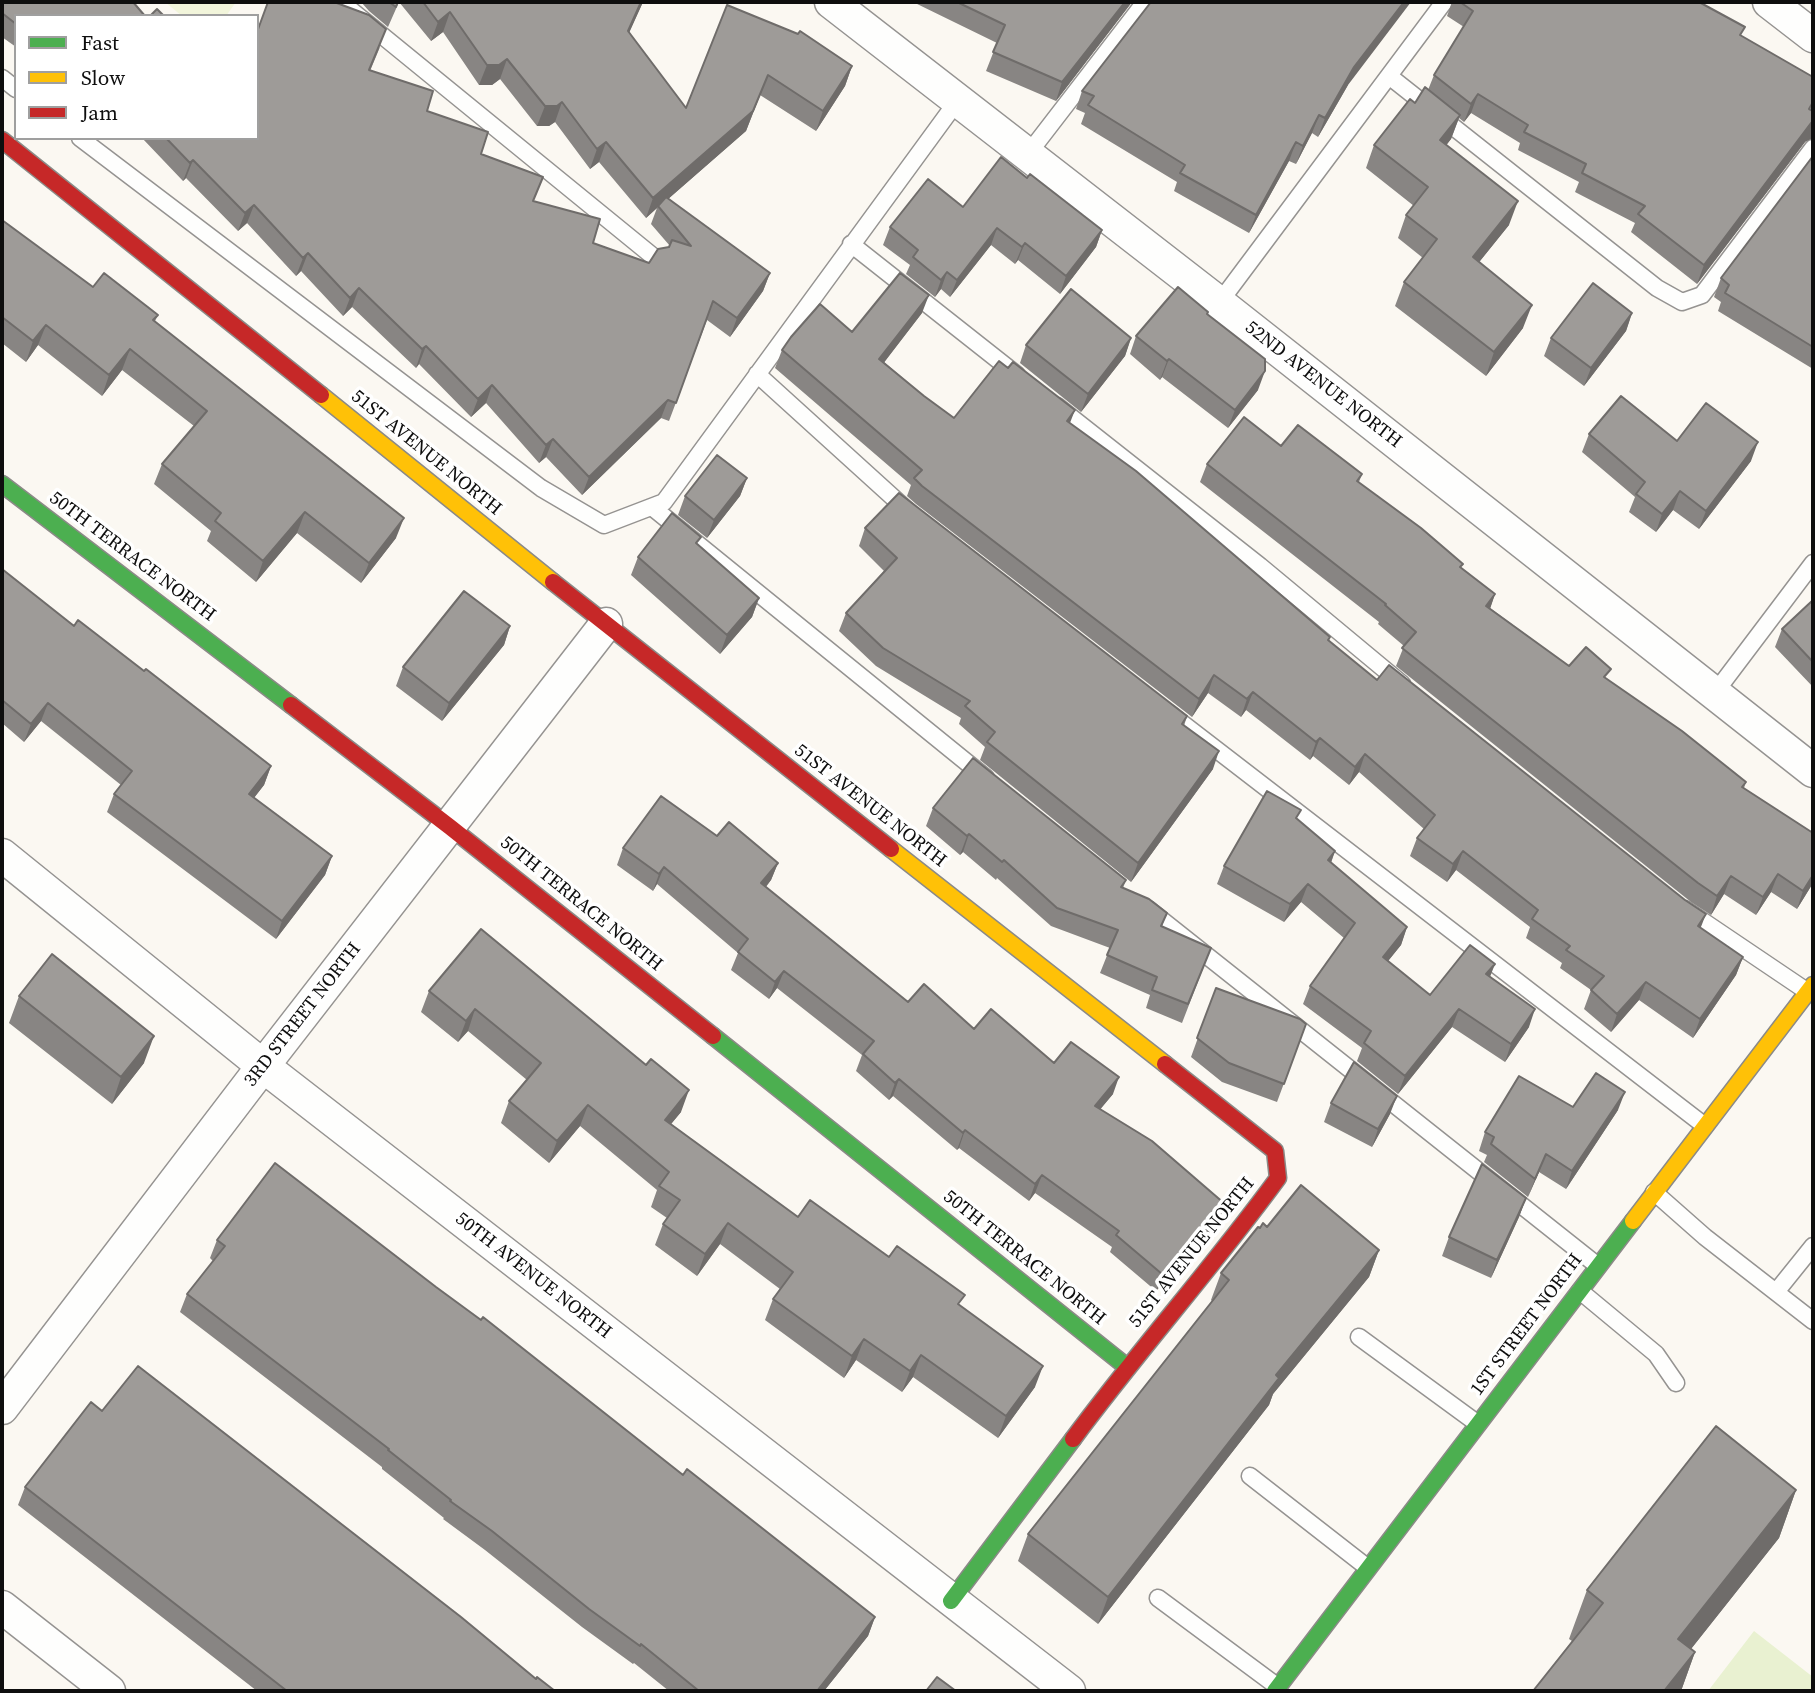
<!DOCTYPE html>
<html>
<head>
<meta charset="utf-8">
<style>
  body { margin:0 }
  #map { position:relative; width:1815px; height:1693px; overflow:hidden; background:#fbf8f2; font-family:"Source Serif 4",serif }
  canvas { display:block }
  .frame { position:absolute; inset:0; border:4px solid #0e0e0e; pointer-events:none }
  .legend { position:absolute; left:14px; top:14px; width:245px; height:126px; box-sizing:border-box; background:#fff; border:2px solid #9f9f9f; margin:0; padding:9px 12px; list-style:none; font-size:21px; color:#0e0e0e }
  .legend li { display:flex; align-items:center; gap:14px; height:35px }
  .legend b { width:35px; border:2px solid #9f9f9f }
</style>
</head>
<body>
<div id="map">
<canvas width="1815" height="1693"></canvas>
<div class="frame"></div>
<ul class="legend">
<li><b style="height:9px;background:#4caf50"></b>Fast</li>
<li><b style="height:9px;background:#ffc107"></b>Slow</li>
<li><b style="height:9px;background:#c62828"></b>Jam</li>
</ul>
</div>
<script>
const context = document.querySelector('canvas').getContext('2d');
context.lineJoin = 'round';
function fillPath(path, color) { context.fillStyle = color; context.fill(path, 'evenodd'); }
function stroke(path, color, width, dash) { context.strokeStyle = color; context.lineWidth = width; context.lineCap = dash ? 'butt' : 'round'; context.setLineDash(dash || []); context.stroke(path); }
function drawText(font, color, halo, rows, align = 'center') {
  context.font = font + ' "Source Serif 4",serif'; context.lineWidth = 7; context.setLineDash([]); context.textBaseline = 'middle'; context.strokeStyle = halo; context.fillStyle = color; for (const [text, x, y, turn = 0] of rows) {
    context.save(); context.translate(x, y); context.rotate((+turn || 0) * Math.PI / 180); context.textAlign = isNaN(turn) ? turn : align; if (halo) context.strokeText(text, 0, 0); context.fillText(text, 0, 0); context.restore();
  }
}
fillPath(new Path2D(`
  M1754 1631 1813 1677V1691H1708Z`), '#e9f1d1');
fillPath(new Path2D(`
  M165 2H236L226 16H182Z`), '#f2f5db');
const lane = new Path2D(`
  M341 2 655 258
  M1389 76 1657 288 1682 302 1702 295 1813 148
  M2 78 16 89
  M80 138 541 488 604 525 664 502 958 100
  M1028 154 1145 2
  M851 244 1017 375
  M1219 303 1444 2
  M757 374 908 511
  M1057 406 1260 566 1402 684
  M652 507 986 778
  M1714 694 1813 563
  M1169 713 1705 1126
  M1148 909 1598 1266
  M1685 909 1808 992
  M1654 1192 1705 1237 1813 1321
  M1580 1291 1656 1354 1676 1383
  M1776 1292 1813 1246
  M1359 1337 1478 1424
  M1250 1476 1368 1568
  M1158 1598 1278 1687`);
const street = new Path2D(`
  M831 2 1219 303 1813 771
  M1769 2 1813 36
  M2 855 263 1066 1069 1691
  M2 1408 263 1066 606 624
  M2 1607 109 1691`);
const fast = new Path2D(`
  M2 484 291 705
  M713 1036 1127 1367
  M951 1601 1073 1439
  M1275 1691 1633 1221`);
const slow = new Path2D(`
  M321 395 553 582
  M891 849 1165 1064
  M1633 1221 1813 985`);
const jam = new Path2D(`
  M2 140 321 395
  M553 582 891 849
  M291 705 450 827 713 1036
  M1073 1439C1139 1350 1213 1267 1278 1178L1275 1151 1165 1064`);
stroke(lane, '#959391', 19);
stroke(street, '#959391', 35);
stroke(fast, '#8b8a87', 19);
stroke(slow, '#8b8a87', 19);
stroke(jam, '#8b8a87', 19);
stroke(lane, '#fefefd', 16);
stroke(street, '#fefefd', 32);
stroke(fast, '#4caf50', 16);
stroke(slow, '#ffc107', 16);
stroke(jam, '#c62828', 16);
fillPath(new Path2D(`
  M2 2 16 16V47L2 37Z
  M361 2H399L388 27 369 11Z
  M399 2H643L629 32 686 108 727 5 852 66 845 86 816 131 760 95 746 131 668 199 770 273 763 291 730 337 707 320 669 421 661 418 582 495 546 457 539 463 486 403 471 417 419 364 416 368 352 307 343 316 301 271 296 276 247 223 238 231 186 178 183 181 142 138H257L380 47 370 71 427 111 481 154 534 201 593 243 649 263 669 247 670 246 651 224 657 208 646 218 599 162 590 169 555 122 549 126H537L500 79 492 85H479L443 32 431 41Z
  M913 2H1132L1056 101 986 71 997 43Z
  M1452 2H1699L1742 36 1812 110 1805 142 1697 284 1631 232 1635 223 1575 192 1579 182 1518 150 1520 143 1471 113 1464 122 1459 118 1451 139 1446 145 1509 225 1479 262 1523 328 1486 376 1395 306 1404 282 1423 258 1398 238 1406 215 1414 206 1366 168 1374 145 1428 90 1434 75 1464 27 1447 16Z
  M1348 85 1318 137 1312 133 1296 164 1289 161 1249 233 1174 191 1177 182 1081 124 1085 113 1076 109 1082 91Z
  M1813 156V369L1718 311 1721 302 1714 297 1721 278Z
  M1027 178 1102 230 1096 247 1060 294 1018 260 1015 264 991 245 950 297 941 289 935 297 906 274 910 265 883 245 890 227 963 207Z
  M2 220 93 287 158 315 155 321 396 538 361 583 297 533 256 582 207 541 211 531 154 484 162 464 194 426 122 370 102 396 38 345 26 362 2 343Z
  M922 313 884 362 924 396 954 418 1070 423 1330 637 1329 641 1377 680 1701 928 1743 957 1736 975 1693 1038 1639 1000 1611 1032 1584 1009 1591 990 1560 968 1562 963 1526 938 1530 927 1456 870 1447 882 1410 856 1417 838 1424 829 1359 772 1349 785 1313 756 1310 760 1246 710 1241 717 1208 693 1192 717 916 504 907 496 911 485 775 368 782 350Z
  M1632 313 1626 331 1584 386 1544 356 1551 338Z
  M1207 314 1258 390 1228 428 1162 377 1160 380 1130 354 1136 336Z
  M1131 338 1125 356 1081 412 1020 363 1026 345Z
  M1589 434 1677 441 1751 461 1699 529 1673 510 1656 532 1629 512 1635 497 1582 452Z
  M1281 446 1362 474 1359 482 1461 568 1495 594 1490 608 1569 666 1607 679 1746 782 1744 788 1813 883 1797 909 1771 892 1756 915 1724 894 1711 915 1691 902 1396 666 1404 646 1378 624 1379 622 1200 482 1207 464Z
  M747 478 740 496 707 538 678 515 685 496Z
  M865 528 1187 716 1184 726 1213 769 1131 882 980 760 985 747 959 724 961 718 876 666 839 631 846 613 884 571 859 546Z
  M638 557 759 598 752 617 720 654 631 575Z
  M2 569 74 626 144 671 271 766 264 785 254 798 332 856 325 875 276 939 107 812 114 794 121 785 41 721 24 742 2 723Z
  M1813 600V687L1775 647 1782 629Z
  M510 626 504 645 442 721 396 686 403 667Z
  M933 808 1126 880 1123 888 1167 913 1162 926 1211 948 1182 1023 1146 1008 1150 995 1100 973 1110 948 1051 926 997 878 996 880 963 852 960 855 926 826Z
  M1297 819 1335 851 1331 863 1407 927 1401 945 1388 961 1430 995 1490 977 1529 1027 1505 1062 1452 1027 1398 1094 1357 1061 1362 1048 1303 1004 1310 986 1344 938 1301 902 1284 922 1217 884 1224 866Z
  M717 836 778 863 771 880 766 887 908 1002 1054 1063 1113 1094 1100 1109 1225 1204 1219 1221 1177 1271 1175 1269 1156 1291 1110 1252 1112 1247 1035 1193 1029 1201 959 1148 957 1150 893 1096 889 1100 856 1071 862 1055 777 988 769 999 731 970 738 953 657 884 653 891 617 865 623 848Z
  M481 929 681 1112 671 1124 798 1217 889 1257 961 1306 1035 1387 998 1438 913 1377 902 1392 856 1360 844 1378 765 1320 773 1299 780 1289 720 1244 697 1276 655 1245 663 1224 667 1218 651 1207 657 1190 580 1126 549 1163 501 1123 509 1101 527 1080 468 1031 458 1042 421 1012 429 991Z
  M1216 988 1306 1024 1277 1102 1222 1082 1191 1057Z
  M19 996 144 1063 112 1104 9 1023Z
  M1331 1103 1390 1114 1372 1147 1324 1122Z
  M1573 1107 1618 1110 1566 1189 1539 1172 1528 1197 1484 1162 1487 1155 1479 1151 1485 1132Z
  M1526 1198 1519 1217 1491 1278 1442 1256 1449 1237Z
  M1267 1227 1379 1250 1369 1277 1273 1394 1269 1405 1098 1624 1018 1561 1028 1534 1212 1301 1211 1300 1221 1273 1260 1228Z
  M217 1240 436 1287 683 1475 875 1617 868 1636 824 1691H669L634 1663 633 1664 582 1627 485 1550 443 1519 444 1518 382 1469V1467L180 1312 187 1294 213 1261 210 1258Z
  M102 1411 536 1679 555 1691H257L18 1505 25 1487Z
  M1796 1490 1779 1538 1691 1649 1695 1652 1681 1691H1533L1572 1641 1569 1639 1587 1590Z`), '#888583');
fillPath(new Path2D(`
  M641 2H643L621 51 628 31Z
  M1125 2H1132L1056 101 1062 82Z
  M1404 2H1411L1348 85 1318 137 1325 118 1354 67Z
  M450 12 443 32 431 41 438 22Z
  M507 59 500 79 492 85H479L487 65Z
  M852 66 845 86 816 131 823 111Z
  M768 75 746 131 659 207 658 206 657 208 646 218 653 198Z
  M1478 94 1471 113 1464 122 1471 104Z
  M562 102 555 122 549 126H537L545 106Z
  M1319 115 1312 133 1296 164 1303 146Z
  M1460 115 1451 139 1432 164 1440 140Z
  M1813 122V138L1805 142 1697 284 1704 265 1811 123Z
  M606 142 599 162 590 169 597 149Z
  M1296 142 1289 161 1249 233 1256 215Z
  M193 160 186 178 183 181 190 163Z
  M1518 201 1509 225 1464 281 1473 257Z
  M254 205 247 223 238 231 245 213Z
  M997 228 991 245 950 297 957 280Z
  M1102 230 1096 247 1060 294 1066 276Z
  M1025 243 1018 260 1015 264 1022 247Z
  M308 253 301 271 296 276 303 258Z
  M947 272 941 289 935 297 941 280Z
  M770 273 763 291 730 337 737 318Z
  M359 288 352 307 343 316 350 298Z
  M929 295 922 313 873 377 879 359Z
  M1532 305 1523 328 1486 376 1494 352Z
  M1632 313 1626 331 1584 386 1591 368Z
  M46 325 38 345 26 362 33 341Z
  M1131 338 1125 356 1081 412 1088 394Z
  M426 346 419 364 416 368 422 349Z
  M130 349 122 370 102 396 109 375Z
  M1169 359 1162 377 1160 380 1167 361Z
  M1265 371 1258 390 1228 428 1235 410Z
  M492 385 486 403 471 417 478 399Z
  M668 400 661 418 582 495 589 477Z
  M1075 410 1068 428 1067 421Z
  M553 439 546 457 539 463 546 445Z
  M1758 442 1751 461 1699 529 1706 511Z
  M747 478 740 496 707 538 714 520Z
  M1680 491 1673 510 1656 532 1662 514Z
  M305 512 297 533 256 582 263 561Z
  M404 518 396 538 361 583 369 563Z
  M1495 594 1489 612 1486 606Z
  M759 598 752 617 720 654 727 635Z
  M510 626 504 645 442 721 449 703Z
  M1214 675 1208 693 1192 717 1199 699Z
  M1253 692 1246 710 1241 717 1247 699Z
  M48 703 41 721 24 742 31 724Z
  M1320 738 1313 756 1310 760 1316 742Z
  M1219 751 1213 769 1131 882 1138 863Z
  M1365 754 1359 772 1349 785 1355 767Z
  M271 766 264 785 242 813 249 794Z
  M969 834 963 852 960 855 967 836Z
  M1335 851 1328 870V860Z
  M1463 851 1456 870 1447 882 1453 864Z
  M332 856 325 875 276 939 282 921Z
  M778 863 771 880 754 901 761 883Z
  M664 867 657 884 653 891 659 874Z
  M1778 874 1771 892 1756 915 1763 897Z
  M1813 875V883L1797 909 1803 891Z
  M1731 876 1724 894 1711 915 1717 896Z
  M1308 884 1301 902 1284 922 1290 904Z
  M1706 914 1699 932 1698 926Z
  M1407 927 1401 945 1376 976 1383 957Z
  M1743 957 1736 975 1693 1038 1700 1019Z
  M1495 964 1488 982 1486 974Z
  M784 971 777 988 769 999 775 982Z
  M1646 982 1639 1000 1611 1032 1617 1014Z
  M475 1009 468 1031 458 1042 466 1021Z
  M1459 1009 1452 1027 1398 1094 1405 1076Z
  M1535 1009 1529 1027 1505 1062 1511 1044Z
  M154 1036 144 1063 112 1104 121 1077Z
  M1119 1077 1113 1094 1089 1123 1095 1106Z
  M899 1079 893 1096 889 1100 895 1083Z
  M689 1090 681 1112 657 1141 665 1120Z
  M1625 1092 1618 1110 1566 1189 1572 1171Z
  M1397 1096 1390 1114 1372 1147 1378 1129Z
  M588 1105 580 1126 549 1163 557 1141Z
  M965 1130 959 1148 957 1150 963 1133Z
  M1546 1154 1539 1172 1528 1197 1535 1179Z
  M1042 1175 1035 1193 1029 1201 1035 1184Z
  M1526 1198 1519 1217 1491 1278 1497 1260Z
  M1225 1204 1219 1221 1177 1271 1184 1254Z
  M728 1223 720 1244 697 1276 705 1254Z
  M1379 1250 1369 1277 1273 1394 1269 1405 1098 1624 1108 1597 1276 1375Z
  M1181 1252 1175 1269 1156 1291 1162 1274Z
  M864 1339 856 1360 844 1378 852 1356Z
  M921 1355 913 1377 902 1392 910 1371Z
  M1043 1366 1035 1387 998 1438 1006 1416Z
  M1796 1490 1779 1538 1660 1688 1678 1639Z
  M875 1617 868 1636 824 1691H817Z
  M1695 1652 1681 1691H1664Z`), '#6f6c6a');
const building = new Path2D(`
  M2 2H133L145 16H16V24L2 13Z
  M268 2H334L369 15 386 29 369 70 433 91 427 111 488 132 481 154 543 177 533 201 600 219 593 243 649 263 658 249 669 247 672 240 691 246 658 206 666 197 770 273 737 318 713 301 676 403 668 400 589 477 553 439 546 445 492 385 478 399 426 346 422 349 359 288 350 298 308 253 303 258 254 205 245 213 193 160 190 163 166 138H257V32Z
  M389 2H398L396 7Z
  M423 2H641L628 31 686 108 727 5 798 34 800 31 852 66 823 111 768 75 753 111 653 198 606 142 597 149 562 102 557 106H545L507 59 499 65H487L450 12 438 22Z
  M957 2H1125L1062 82 993 52 1005 25Z
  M1151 2H1404L1354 67 1325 118 1319 115 1303 146 1296 142 1256 215 1180 173 1185 165 1088 105 1094 96 1082 91Z
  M1460 2H1699L1745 27 1740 35 1813 77V102L1809 109 1813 111V122L1811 123 1704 265 1638 214 1645 206 1582 173 1586 164 1524 132 1528 125 1478 94 1471 104 1434 75 1473 11Z
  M157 9 164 16H150Z
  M1425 87 1460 115 1440 140 1518 201 1473 257 1532 305 1494 352 1404 282 1437 239 1406 215 1428 187 1374 145 1410 99 1415 103Z
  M1813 156V347L1725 293 1729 285 1721 278Z
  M1001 157 1027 178 1030 174 1102 230 1066 276 1025 243 1022 247 997 228 957 280 947 272 941 280 913 257 918 250 890 227 928 179 963 207Z
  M2 220 93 287 104 273 158 315 153 320 404 518 369 563 305 512 263 561 215 521 221 513 162 464 207 411 130 349 109 375 46 325 33 341 2 317Z
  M900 273 929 295 879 359 924 396 954 418 999 361 1008 368 1013 362 1075 410 1067 421 1136 471 1330 637 1328 640 1377 680 1389 665 1685 900 1706 914 1698 926 1743 957 1700 1019 1646 982 1617 1014 1591 990 1604 976 1566 950 1570 946 1532 919 1538 910 1463 851 1453 864 1417 838 1435 815 1365 754 1355 767 1320 738 1316 742 1253 692 1247 699 1214 675 1199 699 922 486 914 478 922 470 782 350 791 337 820 304 852 332Z
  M1593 283 1632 313 1591 368 1551 338Z
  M1178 287 1208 312 1207 314 1265 359V371L1235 410 1169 359 1167 361 1136 336Z
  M1071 289 1131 338 1088 394 1026 345Z
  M1621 396 1677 441 1706 403 1758 442 1706 511 1680 491 1662 514 1636 494 1645 482 1589 434Z
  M1244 417 1281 446 1298 425 1362 474 1357 481 1421 528 1463 564 1460 567 1495 594 1486 606 1569 666 1586 647 1611 669 1604 677 1682 731 1746 782 1742 787 1813 833V875L1803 891 1778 874 1763 897 1731 876 1717 896 1698 883 1402 648 1416 632 1385 605 1386 604 1207 464Z
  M717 455 747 478 714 520 685 496Z
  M899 493 1187 716 1182 724 1219 751 1138 863 987 742 995 732 965 706 970 701 883 648 846 613 897 558 865 528Z
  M672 513 701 537 696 543 759 598 727 635 638 557Z
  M2 569 74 626 78 620 144 671 146 669 271 766 249 794 332 856 282 921 114 794 132 771 48 703 31 724 2 700Z
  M464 591 510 626 449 703 403 667Z
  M1813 600V662L1782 629Z
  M973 758 1126 880 1121 887 1149 899 1167 913 1161 926 1211 948 1188 1004 1152 990 1157 977 1107 955 1118 930 1057 908 1004 860 1002 862 969 834 967 836 933 808Z
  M1267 791 1301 810 1296 818 1335 851 1328 860 1407 927 1383 957 1430 995 1470 945 1495 964 1486 974 1535 1009 1511 1044 1459 1009 1405 1076 1364 1043 1371 1031 1310 986 1355 923 1308 884 1290 904 1224 866Z
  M661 796 717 836 729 822 778 863 761 883 908 1002 924 984 974 1029 991 1009 1054 1063 1071 1042 1119 1077 1095 1106 1152 1141 1225 1204 1184 1254 1181 1252 1162 1274 1116 1235 1119 1231 1042 1175 1035 1184 965 1130 963 1133 899 1079 895 1083 863 1054 874 1041 784 971 775 982 738 952 748 939 664 867 659 874 623 848Z
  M481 929 646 1065 651 1059 689 1090 665 1120 798 1217 810 1200 889 1257 897 1246 965 1295 958 1304 1043 1366 1006 1416 921 1355 910 1371 864 1339 852 1356 773 1299 793 1272 728 1223 705 1254 663 1224 680 1200 659 1186 669 1172 588 1105 557 1141 509 1101 541 1063 475 1009 466 1021 429 991Z
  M52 954 154 1036 121 1077 19 996Z
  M1216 988 1300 1019 1306 1024 1284 1084 1229 1063 1197 1038Z
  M1354 1062 1397 1096 1378 1129 1331 1103Z
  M1596 1073 1625 1092 1572 1171 1546 1154 1535 1179 1491 1144 1494 1137 1485 1132 1519 1076 1573 1107Z
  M275 1163 436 1287 481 1320 483 1317 683 1475 687 1469 875 1617 817 1691H699L641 1644 640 1646 589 1609 492 1531 450 1501 451 1500 388 1450 389 1449 187 1294 225 1246 217 1240Z
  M1482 1164 1526 1198 1497 1260 1449 1237Z
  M1301 1185 1379 1250 1276 1375 1279 1378 1108 1597 1028 1534 1229 1280 1221 1273 1258 1227 1260 1228 1263 1223 1267 1227Z
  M138 1366 461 1617 536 1679 537 1677 555 1691H287L25 1487 91 1402 102 1411Z
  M1716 1426 1796 1490 1678 1639 1695 1652 1664 1691H1533L1603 1603 1587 1590Z
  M937 1677 956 1691H926Z`);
fillPath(building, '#9e9b98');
stroke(building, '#6f6c6a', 2);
drawText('19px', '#0e0e0e', '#fff', [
  ["52ND AVENUE NORTH",1323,385,38],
  ["51ST AVENUE NORTH",426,453,39],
  ["50TH TERRACE NORTH",132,557,37],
  ["51ST AVENUE NORTH",870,806,38],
  ["50TH TERRACE NORTH",581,904,39],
  ["3RD STREET NORTH",303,1015,-52],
  ["51ST AVENUE NORTH",1192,1253,-51],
  ["50TH TERRACE NORTH",1024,1258,39],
  ["50TH AVENUE NORTH",533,1276,38],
  ["1ST STREET NORTH",1527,1325,-53]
]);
</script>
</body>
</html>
